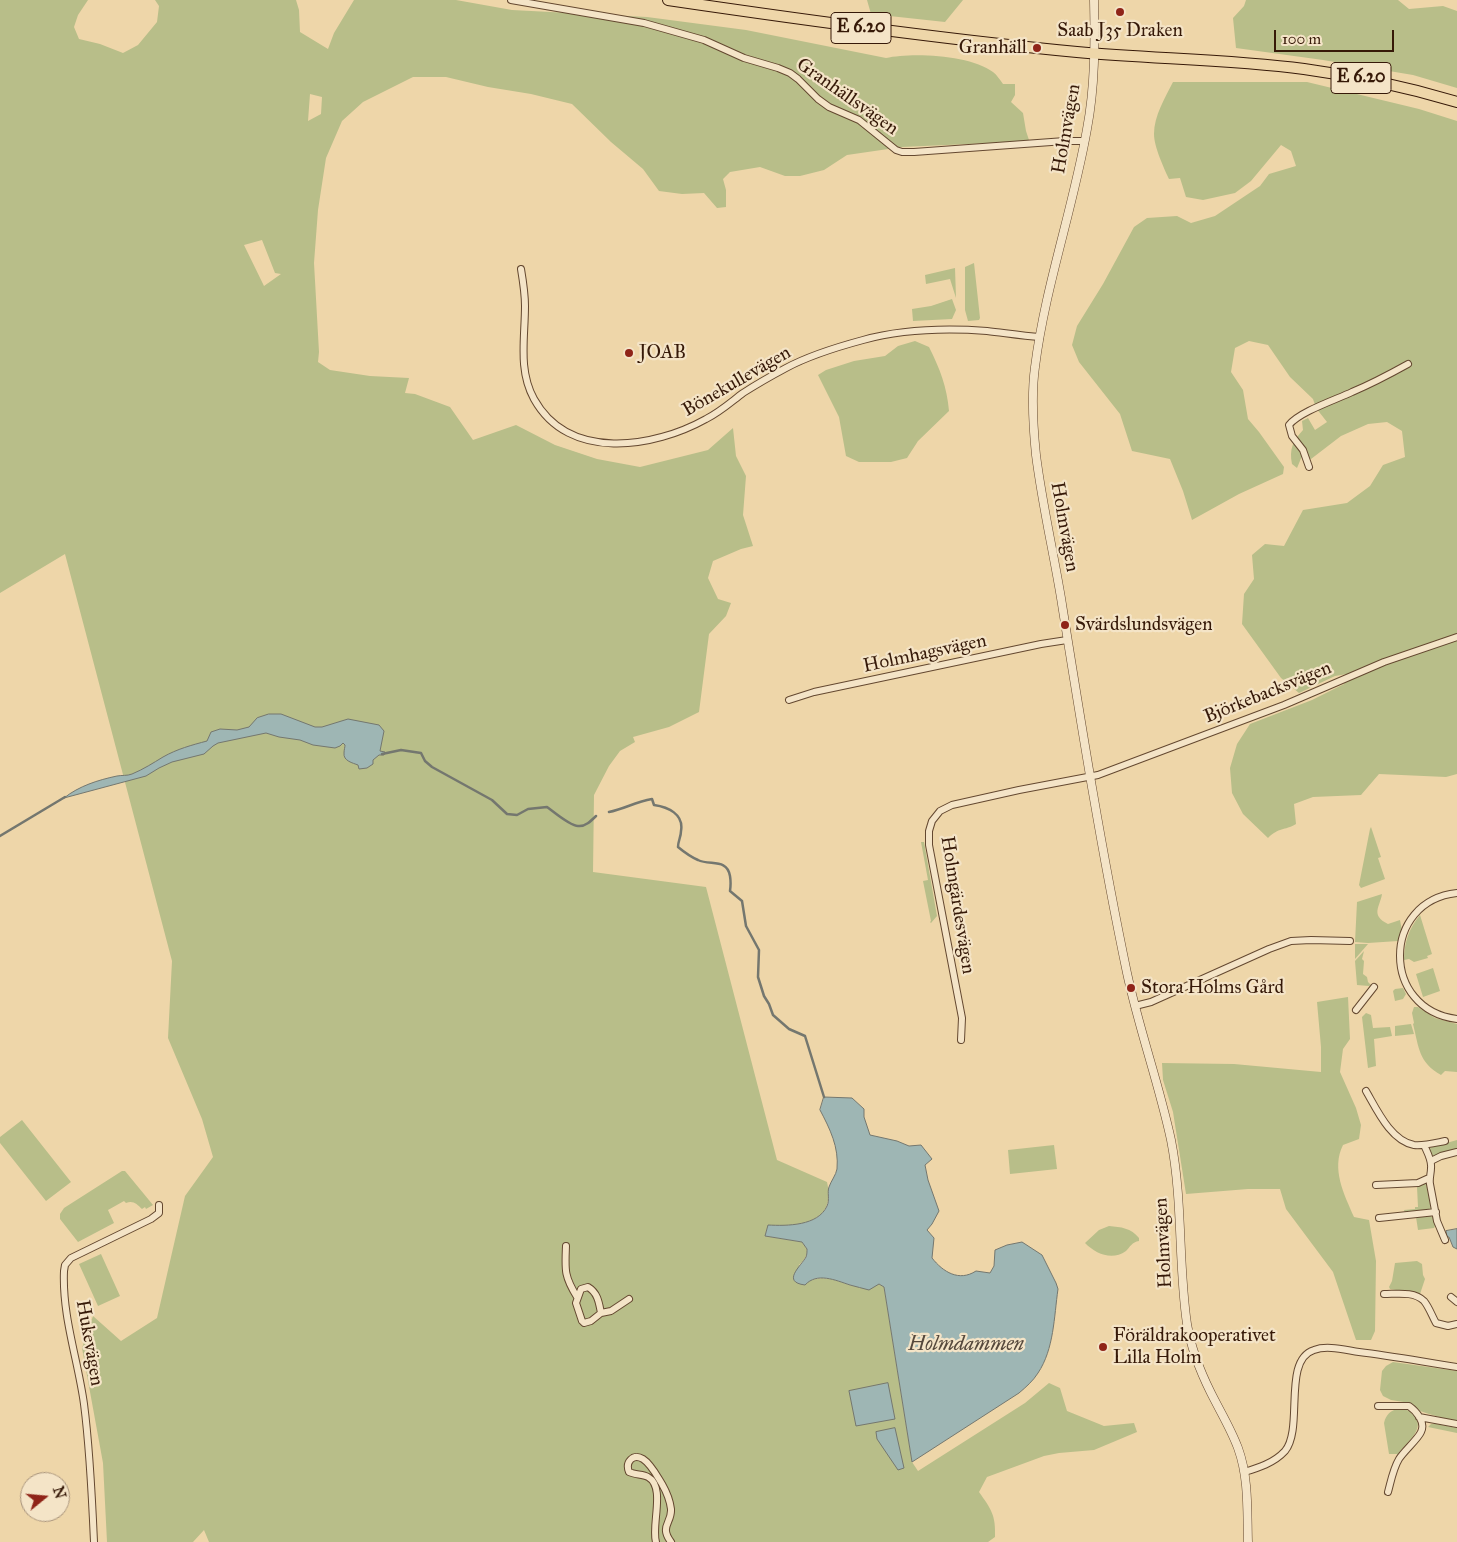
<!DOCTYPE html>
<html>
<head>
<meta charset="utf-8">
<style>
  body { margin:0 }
  #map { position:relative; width:1457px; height:1542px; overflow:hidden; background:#eed6a9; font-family:"IM FELL Great Primer",serif }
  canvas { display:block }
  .north { position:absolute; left:20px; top:1472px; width:50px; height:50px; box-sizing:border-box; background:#f4e4c7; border:1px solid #a8937b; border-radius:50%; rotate:73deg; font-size:14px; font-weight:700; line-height:20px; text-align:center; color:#361908 }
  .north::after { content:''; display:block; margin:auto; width:18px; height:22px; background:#8f2418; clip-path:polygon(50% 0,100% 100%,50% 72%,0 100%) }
  .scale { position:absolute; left:1274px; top:30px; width:120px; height:22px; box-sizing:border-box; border:2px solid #361908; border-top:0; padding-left:6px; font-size:15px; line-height:18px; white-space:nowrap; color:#361908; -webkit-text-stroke:4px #f4e4c7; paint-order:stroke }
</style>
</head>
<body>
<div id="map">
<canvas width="1457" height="1542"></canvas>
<div class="north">N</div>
<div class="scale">100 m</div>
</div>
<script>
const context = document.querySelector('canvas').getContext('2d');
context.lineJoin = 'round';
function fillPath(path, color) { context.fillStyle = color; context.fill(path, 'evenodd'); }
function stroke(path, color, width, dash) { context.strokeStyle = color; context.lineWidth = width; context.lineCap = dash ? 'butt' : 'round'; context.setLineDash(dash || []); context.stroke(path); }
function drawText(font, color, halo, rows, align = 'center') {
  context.font = font + ' "IM FELL Great Primer",serif'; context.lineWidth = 4.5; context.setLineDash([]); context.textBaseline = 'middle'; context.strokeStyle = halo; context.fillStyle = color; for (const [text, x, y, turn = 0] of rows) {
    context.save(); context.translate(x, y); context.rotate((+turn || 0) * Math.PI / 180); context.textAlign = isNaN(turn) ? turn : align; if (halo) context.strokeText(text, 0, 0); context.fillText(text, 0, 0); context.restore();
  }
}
fillPath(new Path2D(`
  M0 0H88L78 15 74 27 79 39 100 44 123 53 138 45 157 22 159 6 155 0H296L299 10 300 32 328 49 334 33 354 0H456L512 10 647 17 746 30 886 58C912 52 971 55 993 72 997 75 1000 80 1003 84H1015V95L1011 102 1023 113 1026 131 1029 140 1013 142 902 147 847 155 824 170 800 176H785L760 167 730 172 723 179 726 190V207L717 208 704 193 682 194 659 191 643 169 611 142 572 104 531 94 488 87 446 77H413L363 102 342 121 326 158 318 210 314 263 319 352 318 362 330 370 370 376 409 378 405 393 415 394 450 407 473 440 516 425 555 445 597 459 640 467 708 450 733 428 736 456 746 476 743 515 753 546 741 549 713 561 708 578 718 599 731 603 726 616 709 634 699 712 669 727 633 737 635 742 620 751 609 766 594 795 593 872 706 887 777 1160 827 1182C837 1223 799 1227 768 1226L765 1236 802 1242 807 1249C807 1257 804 1260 799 1265L810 1280 822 1278 838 1280 852 1286 879 1284 884 1287 912 1462 918 1471 1025 1403 1049 1383 1060 1388 1067 1411 1104 1426 1134 1423 1137 1432 1094 1450 1059 1453 1044 1456 987 1477 979 1492C991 1509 996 1515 995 1537L988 1542H209L204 1530 193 1542H107L103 1463 82 1348 93 1316 121 1341 157 1318 185 1196 213 1157 202 1119 168 1038 172 961 65 554 0 593ZM310 94 322 97 321 114 308 121ZM262 240 275 273 281 274 264 286 244 245Z
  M867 0H963L945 22 871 14Z
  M1246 0H1398L1409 9 1443 6 1457 11V88L1413 75 1323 60 1236 48 1233 18 1244 6Z
  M1173 82H1307L1419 109 1457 121V774L1446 777 1379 774 1361 795 1313 797 1294 804 1296 824C1284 831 1279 827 1268 838L1243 814 1232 793 1230 768 1237 744 1250 724 1312 700 1344 684 1347 674 1335 676 1299 693 1281 678 1242 624 1244 594 1254 579 1252 555 1265 544 1284 546 1303 510 1347 503 1370 486 1383 465 1405 457 1402 431 1387 422 1368 424 1341 436 1311 459 1302 456 1297 468 1292 464C1289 449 1293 441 1303 430L1302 421 1308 418 1315 430 1327 422 1316 408 1313 399 1290 377 1268 345 1249 341 1235 348 1231 372 1243 390 1248 419 1259 432 1284 467 1283 474 1239 494 1192 520 1183 491 1170 459 1132 451 1120 414 1079 362 1072 345 1077 326 1103 284 1134 227 1147 218 1177 216 1191 223 1215 216 1260 186 1269 174 1296 166 1291 151 1281 145 1251 181 1235 193 1203 200 1186 197 1180 178 1169 179C1164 168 1154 147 1154 134 1154 116 1165 98 1173 82Z
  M974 263 980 318 979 320 968 321 965 310V267Z
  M955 268 956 298 950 279 926 284 925 275Z
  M952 299 956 310 952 319 913 321 912 309 931 306Z
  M915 341 929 347C940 369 947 387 949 411L918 441 907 458 891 462H859L846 456 839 417 818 375 826 370 854 361 885 356 898 346Z
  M1371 827 1381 857 1378 858 1385 879 1361 888 1359 885 1370 829Z
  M921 842H924L937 916 931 923 930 922 931 921 923 881 928 880Z
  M1382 894C1380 907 1370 915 1388 924L1400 920 1402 931 1398 941 1368 943 1355 942 1357 902Z
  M1420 915 1432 954 1427 956 1428 958 1414 962 1409 959 1404 960C1404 943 1409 928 1420 915Z
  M1355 944H1368L1355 959Z
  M1364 951 1362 959 1364 961 1363 974 1367 977 1368 982 1371 985 1369 986 1357 985 1355 961Z
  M1433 968 1440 991 1423 997 1416 974Z
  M1403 988 1406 994 1403 999 1395 1001 1393 991 1395 989Z
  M1348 997 1350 1039 1343 1049 1340 1072 1356 1108 1361 1125 1359 1139 1343 1145C1331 1169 1344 1194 1354 1217L1369 1220 1376 1261 1375 1331 1371 1340H1356L1333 1272 1286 1209 1280 1189H1248L1186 1194 1173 1112 1163 1080 1162 1063 1234 1064 1321 1072V1047L1317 1002Z
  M1414 1007H1418L1435 1018 1457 1024V1072L1445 1071 1441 1075C1418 1062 1419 1047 1413 1024L1414 1023 1412 1013Z
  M1366 1013 1371 1015 1373 1028 1390 1027 1392 1036 1374 1039 1376 1066 1368 1068 1362 1017Z
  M1411 1024 1414 1034 1395 1036V1026Z
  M22 1120 71 1182 46 1201 0 1143V1137Z
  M1457 1140V1151L1432 1156 1429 1148Z
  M1054 1145 1057 1169 1010 1174 1008 1150Z
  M122 1171H125L153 1205 146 1209 145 1207 142 1209C137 1204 133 1200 126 1203L124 1201 108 1210 114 1223 78 1242 60 1219V1214L64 1208Z
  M1426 1182 1431 1209 1430 1210 1405 1213 1404 1210 1415 1209V1207H1418L1417 1187V1185Z
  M1429 1215 1434 1218 1436 1224 1434 1228 1418 1230 1416 1217Z
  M1109 1226C1121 1227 1131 1228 1139 1238V1241C1132 1242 1130 1247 1126 1251 1112 1261 1096 1254 1085 1243L1099 1230Z
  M101 1254 120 1296 98 1306 79 1264Z
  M1417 1261 1422 1264 1423 1275 1425 1279 1420 1294 1390 1289 1389 1287 1392 1281 1395 1263Z
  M1393 1362 1457 1371V1422L1429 1414 1420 1411 1410 1403 1391 1400 1383 1396 1380 1390 1382 1371 1386 1366Z
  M1399 1409C1406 1409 1413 1411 1416 1417 1424 1431 1405 1444 1398 1454H1389L1384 1423C1386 1414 1391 1410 1399 1409Z
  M1431 1424H1436L1457 1428V1433L1428 1427Z`), '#b8be89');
const water = new Path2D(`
  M269 714H281L315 727H322L348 719 379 725 384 731 380 751 385 752 384 755H379L373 760V764L367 768 359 769 358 765C353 763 343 761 344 753 344 750 345 747 345 745L343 743 340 746 335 748 313 745 300 740 279 737 266 733 218 743 213 746 204 754 172 762 159 768 146 776 64 798C79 786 98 780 117 776 122 775 127 776 132 774 144 769 153 763 163 757 177 749 192 745 207 741L211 732 220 729 237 730 249 727 257 718Z
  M824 1097 852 1098 864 1109V1117L870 1135 897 1141 909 1146 921 1145 932 1159 925 1165 928 1180 939 1211 932 1224 927 1230 934 1238 932 1258C943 1272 959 1282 976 1271L990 1273 994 1266 995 1250 1007 1245 1022 1242 1042 1255 1056 1283 1058 1289C1054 1317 1054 1349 1038 1373 1033 1381 1026 1387 1019 1393L912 1462 884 1287 879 1284 869 1290C863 1288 856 1287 850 1285 835 1280 817 1272 805 1285 781 1282 801 1266 806 1257 807 1255 807 1251 807 1249L802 1242 765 1236 768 1225C787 1226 818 1226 827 1206 830 1200 827 1192 829 1187 831 1181 836 1175 837 1169 839 1147 830 1129 820 1110Z
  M1457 1229V1249L1453 1247 1449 1237H1447L1446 1231Z
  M888 1383 895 1419 856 1426 849 1391Z
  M895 1428 904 1468 898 1470 877 1439 876 1432Z`);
fillPath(water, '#9eb6b4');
stroke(water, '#74776f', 1);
stroke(new Path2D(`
  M382 754 401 750 421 753 425 761 432 767 492 800 507 814 517 815 528 809 547 807C554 812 570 826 578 826 585 827 591 821 596 816
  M609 812C624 809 635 802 652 799L654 805C668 807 684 814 681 831 681 837 678 841 678 847 684 852 691 857 698 860 710 866 727 858 730 876 731 882 731 884 730 891L742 901 746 926 759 950 758 977 764 996 769 1004 773 1015 789 1029 805 1036 824 1097
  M0 836 65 797`), '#74776f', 2.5);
const minor = new Path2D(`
  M511 0 644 23 704 40 744 58 778 68 790 73 798 79 818 99 829 107 859 120 896 150 902 152H914L1065 141H1085
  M521 269C523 281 525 294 525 306 525 338 518 370 534 399 569 462 654 448 706 419 720 412 731 402 743 393 757 384 771 376 786 368 810 355 837 347 863 340 903 329 946 328 987 331 1005 333 1022 336 1040 337
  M1309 467 1303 450 1292 436 1289 425C1299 412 1335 400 1352 392 1371 384 1390 374 1408 364
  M789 700 814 692 1041 644 1067 640
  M1457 893C1381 901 1381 1010 1457 1019
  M1135 1006 1151 1002 1269 949 1291 941 1311 940 1350 941
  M1356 1010 1374 987
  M961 1040 962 1018 929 845V831L932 821 940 811 952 805 1019 790 1098 775 1284 705 1384 662 1457 637
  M1366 1091C1377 1110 1391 1141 1414 1145 1424 1146 1435 1143 1445 1141
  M1424 1145C1427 1152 1432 1160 1431 1168 1431 1174 1429 1178 1430 1184L1437 1221 1445 1240
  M1431 1161 1441 1156 1457 1152
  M1376 1185 1418 1183 1429 1178
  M1379 1218 1436 1212
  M566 1246C565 1270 564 1276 577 1297
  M1384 1294C1397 1294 1414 1291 1424 1301 1429 1307 1432 1316 1436 1323L1448 1326 1457 1324
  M1451 1297 1457 1302
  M601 1313C599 1303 598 1293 588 1287L581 1289 576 1303 582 1321 584 1323 591 1321 601 1313 611 1311 629 1299
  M1378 1406H1409C1416 1411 1426 1422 1421 1432 1418 1439 1404 1451 1399 1459 1393 1469 1391 1481 1388 1492
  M1419 1417 1457 1424
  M1244 1472C1258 1468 1274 1463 1285 1451 1304 1428 1282 1360 1314 1350 1327 1345 1345 1350 1359 1352 1392 1356 1424 1362 1457 1367
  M94 1542C92 1496 90 1450 84 1404 78 1360 62 1316 64 1271L65 1265 71 1258 151 1219 159 1213V1205
  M656 1542C651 1525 666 1487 648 1477 643 1474 635 1475 629 1472 625 1462 633 1453 643 1459 651 1464 657 1476 662 1484 666 1491 670 1501 671 1509 672 1523 659 1526 671 1542`);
const tertiary = new Path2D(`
  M1094 0C1095 43 1095 87 1087 129 1073 209 1045 287 1035 367 1031 396 1033 426 1036 455 1042 503 1053 550 1061 598 1081 723 1101 849 1127 973 1139 1029 1159 1084 1171 1140 1183 1201 1178 1263 1187 1324 1191 1348 1200 1371 1211 1393 1220 1411 1231 1429 1238 1448 1249 1478 1247 1511 1248 1542`);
const trunk = new Path2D(`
  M668 0C804 20 940 39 1077 52 1153 59 1229 59 1304 69 1356 76 1407 87 1457 102`);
stroke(minor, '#644830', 8);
stroke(tertiary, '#644830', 9);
stroke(trunk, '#361908', 12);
stroke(minor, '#f4e4c7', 6);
stroke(tertiary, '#f4e4c7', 8);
stroke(trunk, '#eed6a9', 10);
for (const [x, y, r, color] of [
  [1120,12,5,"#8f2418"],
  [1037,48,5,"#8f2418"],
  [629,353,5,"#8f2418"],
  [1065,625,5,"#8f2418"],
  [1131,988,5,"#8f2418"],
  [1103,1347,5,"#8f2418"]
]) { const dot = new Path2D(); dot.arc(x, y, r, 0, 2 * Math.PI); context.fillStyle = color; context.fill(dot); stroke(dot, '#f4e4c7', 2); }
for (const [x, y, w] of [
  [861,28,60],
  [1361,78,60]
]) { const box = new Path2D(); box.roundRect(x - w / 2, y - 15.5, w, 31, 4); context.fillStyle = '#f4e4c7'; context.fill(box); stroke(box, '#361908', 1); }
drawText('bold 18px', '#361908', null, [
  ["E 6.20",861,28],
  ["E 6.20",1361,78]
]);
drawText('19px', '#361908', '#f4e4c7', [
  ["Saab J35 Draken",1120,31,"center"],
  ["Granhäll",1027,48,"right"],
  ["JOAB",639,353],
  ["Svärdslundsvägen",1075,625],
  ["Stora Holms Gård",1141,988],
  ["Föräldrakooperativet",1113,1336],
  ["Lilla Holm",1113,1358]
], 'left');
drawText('19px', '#361908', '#f4e4c7', [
  ["Granhällsvägen",847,97,35],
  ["Holmvägen",1067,129,-80],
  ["Bönekullevägen",737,382,-30],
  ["Holmvägen",1064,527,80],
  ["Holmhagsvägen",925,654,-12],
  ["Björkebacksvägen",1268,693,-22],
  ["Holmgärdesvägen",957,905,81],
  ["Holmvägen",1164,1243,-93],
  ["Hukevägen",89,1343,80]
]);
drawText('italic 20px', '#55483c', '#f4e4c7', [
  ["Holmdammen",966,1345]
]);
</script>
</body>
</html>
